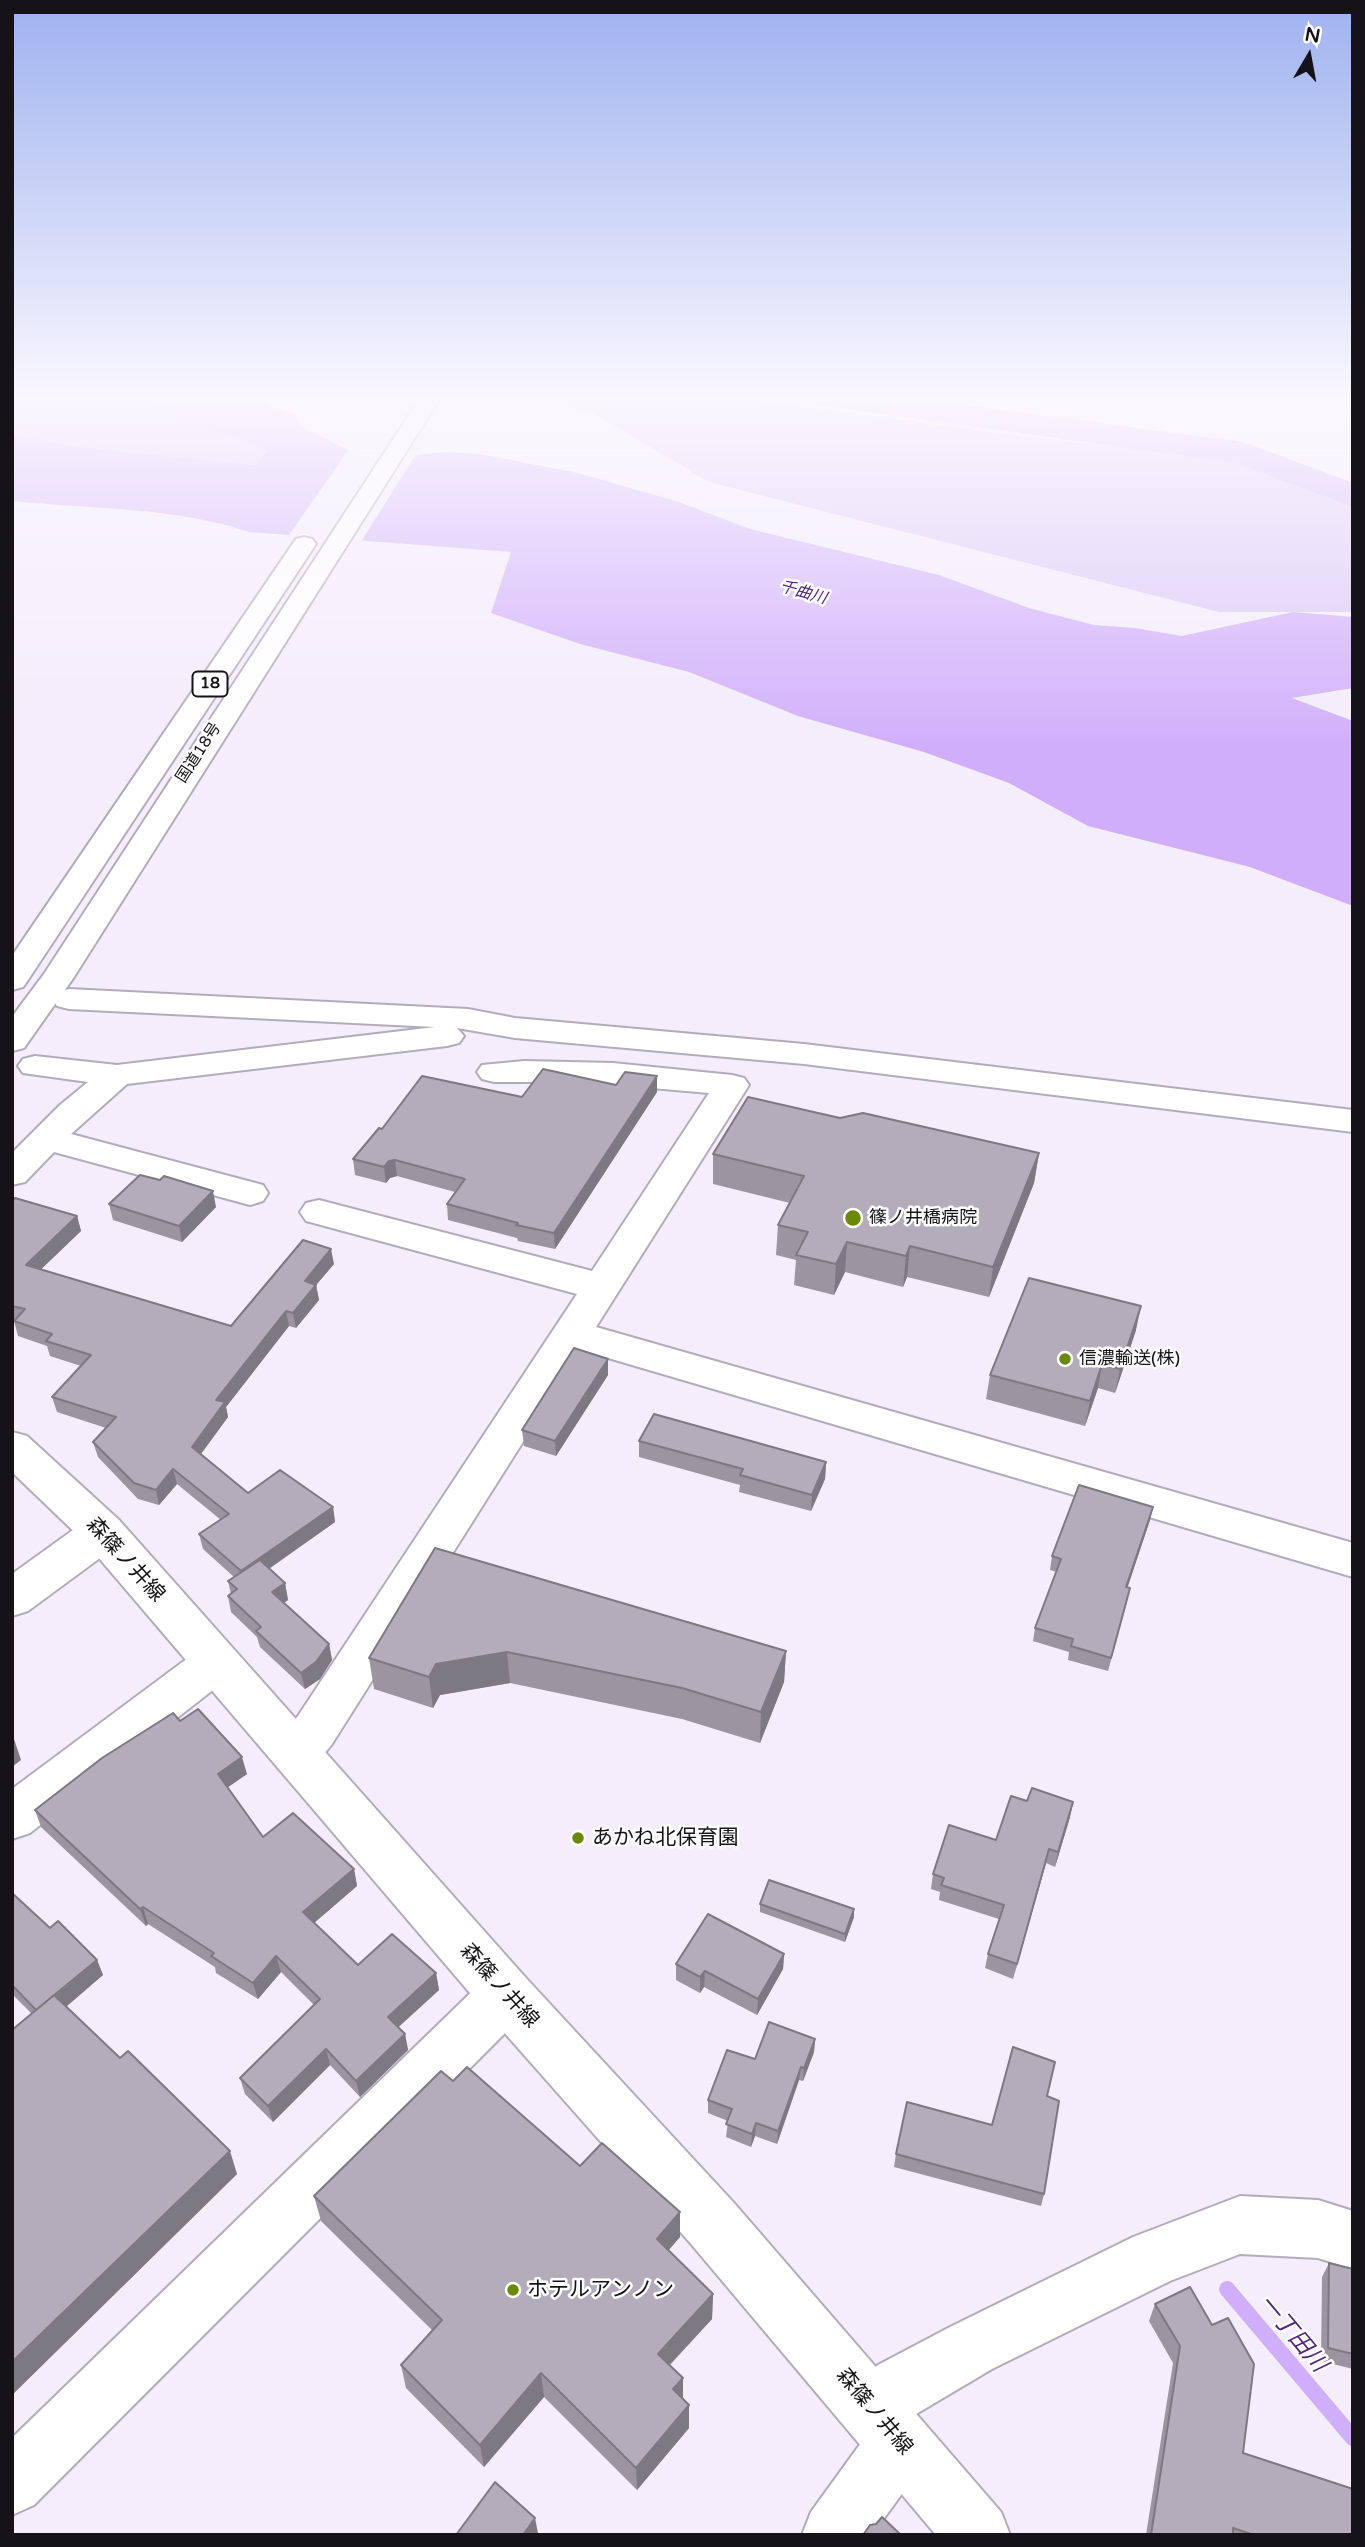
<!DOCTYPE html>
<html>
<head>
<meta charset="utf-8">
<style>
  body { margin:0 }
  #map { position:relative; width:1365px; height:2547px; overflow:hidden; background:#f3edfc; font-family:"Varela Round",sans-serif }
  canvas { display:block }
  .frame { position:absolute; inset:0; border:14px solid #151317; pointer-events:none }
  .north { position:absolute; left:1274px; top:21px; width:70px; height:70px; -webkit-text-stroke:5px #fff; paint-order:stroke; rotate:10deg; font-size:19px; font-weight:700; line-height:28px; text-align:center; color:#151317 }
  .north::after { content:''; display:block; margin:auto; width:24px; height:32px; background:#151317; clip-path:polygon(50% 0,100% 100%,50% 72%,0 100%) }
</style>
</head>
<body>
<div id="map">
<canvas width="1365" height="2547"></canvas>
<div class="frame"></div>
<div class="north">N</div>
</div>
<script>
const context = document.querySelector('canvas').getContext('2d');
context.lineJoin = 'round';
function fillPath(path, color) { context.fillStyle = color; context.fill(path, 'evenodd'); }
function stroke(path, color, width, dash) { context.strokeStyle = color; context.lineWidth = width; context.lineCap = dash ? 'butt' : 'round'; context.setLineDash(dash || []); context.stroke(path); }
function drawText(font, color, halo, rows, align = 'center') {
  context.font = font + ' "Varela Round","Noto Sans JP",sans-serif'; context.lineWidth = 5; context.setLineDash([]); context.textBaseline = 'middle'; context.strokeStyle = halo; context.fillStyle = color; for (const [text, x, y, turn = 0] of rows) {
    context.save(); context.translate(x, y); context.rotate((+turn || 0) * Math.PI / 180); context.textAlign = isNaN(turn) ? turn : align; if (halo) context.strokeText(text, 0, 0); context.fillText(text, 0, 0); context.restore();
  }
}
fillPath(new Path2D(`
  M12 395H124L267 451 256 465 72 446 12 434Z
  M527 395H718L1019 436 1238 459 1353 504V612H1219L709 482 595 414Z`), '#dac7f5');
fillPath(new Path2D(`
  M124 395H237L296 414 300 426 368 460 444 452 480 454 578 473 679 502 750 529 939 575 1029 608 1094 625 1135 628 1182 636 1293 612 1353 617V688L1292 698 1353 721V906L1250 867 1088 826 1009 783 924 752 798 716 689 672 580 644 491 613 511 552 249 532C174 507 90 509 12 501V434L72 446 256 465 267 451Z`), '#d0aefa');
fillPath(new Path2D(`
  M350 448 368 457 418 451 359 545 286 539Z`), '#f3edfc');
stroke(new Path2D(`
  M1227 2289 1353 2438`), '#d0aefa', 16);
fillPath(new Path2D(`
  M800 395H889L1243 442 1353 483V507L1236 463 817 405 805 402Z`), '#d0aefa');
const minor = new Path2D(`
  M69 989 468 1009 515 1018 804 1044 1353 1110V1132L804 1064 515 1038 457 1028 464 1036 459 1043 447 1046 127 1084 71 1134 263 1185 268 1193 263 1201 250 1205 54 1152 25 1182 12 1185V1153L60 1105 88 1082 23 1073 18 1066 23 1059 35 1056 117 1065 435 1027 69 1009 57 1006 53 999 57 992Z
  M524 1061 613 1063 732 1075 744 1078 749 1085 596 1327 1353 1543V1577L581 1350 332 1744C313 1767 309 1779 278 1768L271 1754 278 1740 298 1716 577 1294 306 1221 300 1212 306 1203 319 1200 592 1271 709 1093 583 1082H494L482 1079 477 1072 482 1065Z
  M103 1515 119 1520 125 1532 119 1544 28 1611 12 1616V1574L87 1520Z
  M216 1643 232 1649 239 1662 232 1675 30 1833 12 1839V1789L200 1649Z
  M506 1970 525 1977 533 1995 525 2013 34 2505 12 2515V2438L487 1977Z
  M1240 2196 1318 2200 1353 2211V2269L1318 2258 1240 2254 1170 2281 992 2369 911 2417 922 2422 931 2444 922 2466 872 2535H802L811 2512 866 2436 850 2430 841 2408 850 2386 878 2365 950 2327 1133 2237Z`);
const major = new Path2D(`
  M12 1432 27 1436 119 1520 525 1977 734 2203 1001 2512 1010 2535H936L692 2245 487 2013 87 1544 12 1472Z`);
const highway = new Path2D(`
  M422 395H442L74 977 24 1048 12 1051V1017L44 974Z
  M304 537 312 539 316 544 28 980 23 987 12 990V956L296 539Z`);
stroke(minor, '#b2acba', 4);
stroke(major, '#b2acba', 4);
stroke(highway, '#b2acba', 4);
fillPath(minor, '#fff');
fillPath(major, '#fff');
fillPath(highway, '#fff');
fillPath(new Path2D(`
  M657 1076V1092L555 1249 518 1241 517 1238 448 1220 447 1204 455 1192 397 1176 390 1178 386 1183 355 1175 353 1159 382 1129Z
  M840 1118 1039 1153 1034 1183 989 1297 907 1277 903 1287 845 1272 834 1295 794 1285 796 1260 776 1255 778 1225 790 1203 713 1184V1154Z
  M12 1201 77 1216 81 1231 41 1269 231 1326 334 1264 316 1285 319 1300 296 1328 289 1326 226 1407 228 1417 201 1454 248 1493 333 1507 335 1522 269 1569 285 1583 288 1600 284 1603 329 1644 332 1660 320 1679 305 1689 260 1647 257 1637 231 1612 228 1596 231 1594 228 1581 234 1577 203 1549 199 1534 221 1520 177 1484 159 1505 138 1499 98 1457 93 1442 106 1428 57 1412 52 1397 81 1366 50 1356 47 1346 18 1336 14 1321 15 1320H12Z
  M109 1204 216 1207 182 1242 113 1220Z
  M1136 1330 1115 1393 1098 1388 1085 1426 986 1399 990 1375Z
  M608 1375 556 1456 524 1446 522 1430Z
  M639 1441 826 1462 825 1479 811 1511 739 1492 740 1485 639 1457Z
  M1150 1520 1127 1588H1130L1127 1602 1108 1671 1068 1660 1069 1652 1033 1641 1035 1628 1057 1572 1050 1570 1052 1556Z
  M435 1548 786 1651 784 1682 760 1743 682 1719 510 1683 440 1695 433 1708 374 1689 369 1658Z
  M180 1721 247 1774 227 1788 263 1837 354 1869 357 1886 314 1923 358 1965 436 1973 439 1990 398 2027 405 2034 408 2050 360 2097 330 2065 273 2122 245 2094 240 2078 314 2005 281 1972 258 1999 216 1973 215 1967 148 1924 146 1926 41 1827 35 1810Z
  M1070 1817 1055 1867 1046 1863 1013 1979 985 1968 988 1954 999 1919 939 1900 940 1892 931 1889 933 1874 996 1840Z
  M12 1893 50 1928 97 1960 103 1975 66 2006 237 2174 12 2395V2030L32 2014 12 1994Z
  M760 1904 854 1917 845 1942 760 1912Z
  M784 1954 783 1969 757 2015 704 1987 700 1993 676 1980V1964Z
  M815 2039 814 2052 803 2081 799 2080 777 2144 755 2136 751 2147 726 2137 728 2121 708 2113V2100L755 2059Z
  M453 2081 580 2166 680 2237 668 2250 713 2294 712 2319 670 2365 683 2399 689 2428 637 2490 544 2397 484 2467 406 2388 401 2365 432 2330 321 2221 314 2196Z
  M1047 2096 1044 2194 1041 2206 894 2167 896 2154 992 2125Z
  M1329 2263 1353 2269V2369L1321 2361 1322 2277Z
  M1155 2304 1243 2453 1353 2535H1146L1173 2363 1149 2321Z`), '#9a95a1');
fillPath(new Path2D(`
  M657 1076V1092L555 1249 554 1233Z
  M1039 1153 1034 1183 989 1297 993 1267Z
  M395 1160 397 1176 390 1178 386 1183 384 1167 389 1161Z
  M213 1191 216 1207 182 1242 179 1226Z
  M77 1216 81 1231 30 1280 26 1265Z
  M847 1242 845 1272 834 1295 836 1264Z
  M910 1246 907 1277 903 1287 906 1256Z
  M331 1249 334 1264 316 1285 319 1300 296 1328 293 1313 305 1281Z
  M1141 1306 1136 1330 1115 1393 1120 1369Z
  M286 1311 289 1326 226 1407 228 1417 195 1462 192 1447 216 1400Z
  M608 1359V1375L556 1456 555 1441Z
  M1102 1364 1098 1388 1085 1426 1090 1401Z
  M826 1462 825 1479 811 1511 812 1495Z
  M173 1469 177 1484 159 1505 156 1490Z
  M333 1507 335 1522 244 1586 241 1571Z
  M1153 1507 1150 1520 1123 1601 1126 1587Z
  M285 1583 288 1600 276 1608 272 1592Z
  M329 1644 332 1660 320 1679 305 1689 301 1673Z
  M786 1651 784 1682 760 1743 761 1712Z
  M507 1652 510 1683 440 1695 433 1708 429 1677 436 1664Z
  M13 1736 21 1760 12 1767V1737Z
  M242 1757 247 1774 222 1791 218 1774Z
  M1073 1802 1070 1817 1055 1867 1058 1852Z
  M1049 1849 1046 1863 1013 1979 1017 1964Z
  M354 1869 357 1886 307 1929 303 1912Z
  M143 1907 148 1924 146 1926 140 1909Z
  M854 1909V1917L845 1942V1934Z
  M784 1954 783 1969 757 2015 758 1999Z
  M276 1956 281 1972 258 1999 253 1983Z
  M97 1960 103 1975 44 2026 37 2011Z
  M705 1971 704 1987 700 1993V1977Z
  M436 1973 439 1990 391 2034 388 2017Z
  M405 2034 408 2050 360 2097 356 2081Z
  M815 2039 814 2052 803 2081 804 2068Z
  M326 2049 330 2065 273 2122 268 2106Z
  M801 2067 799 2080 777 2144 778 2131Z
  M756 2123 755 2136 751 2147 752 2134Z
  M230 2151 237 2174 12 2395V2362Z
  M680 2212V2237L657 2264V2239Z
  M713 2294 712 2319 658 2377V2354Z
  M541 2373 544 2397 484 2467 480 2445Z
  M683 2378V2401L673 2389Z
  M689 2405V2428L637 2490 636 2468Z
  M535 2518 538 2533 536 2535H523Z`), '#7d7983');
const building = new Path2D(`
  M543 1069 616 1085 625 1072 657 1076 554 1233 516 1225 518 1223 447 1204 465 1179 395 1160 389 1161 384 1167 353 1159 379 1128 382 1129 422 1076 522 1097Z
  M748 1097 840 1118 863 1113 1039 1153 993 1267 910 1246 906 1256 847 1242 836 1264 796 1255 808 1232 778 1225 804 1176 713 1154Z
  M140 1175 160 1180 164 1176 213 1191 179 1226 109 1204Z
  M15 1198 77 1216 26 1265 231 1326 303 1240 331 1249 305 1281 316 1285 293 1313 286 1311 216 1400 225 1402 192 1447 248 1493 280 1470 333 1507 241 1571 199 1534 229 1514 173 1469 156 1490 134 1483 93 1442 116 1417 52 1397 91 1355 46 1341 52 1334 14 1321 25 1309 12 1306V1201Z
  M1029 1278 1141 1306 1120 1369 1102 1364 1090 1401 990 1375Z
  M574 1348 608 1359 555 1441 522 1430Z
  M654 1414 826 1462 812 1495 740 1475 743 1469 639 1441Z
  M1079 1485 1153 1507 1126 1587 1130 1588 1111 1658 1071 1646 1073 1639 1035 1628 1061 1559 1052 1556Z
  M435 1548 786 1651 761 1712 682 1688 507 1652 436 1664 429 1677 369 1658Z
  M260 1560 285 1583 272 1592 329 1644 316 1662 301 1673 256 1631 261 1627 228 1596 237 1589 228 1581Z
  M198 1709 242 1757 218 1774 263 1837 293 1813 354 1869 303 1912 358 1965 392 1934 436 1973 388 2017 405 2034 356 2081 326 2049 268 2106 240 2078 320 1999 276 1956 253 1983 211 1956 214 1953 143 1907 140 1909 35 1810 102 1758 173 1713 180 1721Z
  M1032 1788 1073 1802 1058 1852 1049 1849 1017 1964 988 1954 1004 1905 941 1885 944 1878 933 1874 949 1825 996 1840 1011 1796 1027 1801Z
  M769 1880 854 1909 845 1934 760 1904Z
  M12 1893 50 1928 58 1921 97 1960 36 2010 12 1985Z
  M708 1914 784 1954 758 1999 705 1971 700 1977 676 1964Z
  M54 1995 120 2058 128 2051 230 2151 12 2362V2030Z
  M769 2022 815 2039 804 2068 801 2067 778 2131 756 2123 752 2134 726 2124 732 2109 708 2100 727 2050 755 2059Z
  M1013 2047 1055 2062 1047 2096 1059 2101 1044 2194 896 2154 907 2102 992 2125Z
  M467 2067 580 2166 602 2143 680 2212 657 2239 713 2294 658 2354 683 2378 673 2389 689 2405 636 2468 541 2373 480 2445 401 2365 442 2320 314 2196 441 2071 453 2081Z
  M1329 2263 1353 2269V2354L1328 2348Z
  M1190 2287 1212 2325 1228 2318 1254 2364 1243 2453 1353 2489V2535H1254L1233 2528V2535H1151L1180 2346 1155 2304Z
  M495 2482 535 2518 523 2535H456Z
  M882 2517 901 2535H863L870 2525 876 2524Z`);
fillPath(building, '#b3adbb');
stroke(building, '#7d7983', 2);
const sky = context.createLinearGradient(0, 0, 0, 751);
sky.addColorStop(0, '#9eb2ef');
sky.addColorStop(0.53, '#faf7fe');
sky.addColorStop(1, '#faf7fe00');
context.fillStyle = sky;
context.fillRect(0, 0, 1365, 751);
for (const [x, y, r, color] of [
  [853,1218,9,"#6a8906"],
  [1065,1359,7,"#6a8906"],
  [578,1838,7,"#6a8906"],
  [513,2290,7,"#6a8906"]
]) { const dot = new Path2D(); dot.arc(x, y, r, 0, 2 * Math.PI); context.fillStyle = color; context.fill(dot); stroke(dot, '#fff', 2.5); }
drawText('italic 16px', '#52257b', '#fff', [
  ["千曲川",803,593,16]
]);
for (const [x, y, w] of [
  [210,684,35]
]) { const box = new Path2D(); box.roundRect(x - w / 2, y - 12.5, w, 25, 5); context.fillStyle = '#fff'; context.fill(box); stroke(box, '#151317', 2); }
drawText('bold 16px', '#151317', null, [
  ["18",210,684]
]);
drawText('16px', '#151317', '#fff', [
  ["国道18号",199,753,-57]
]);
drawText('18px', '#151317', '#fff', [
  ["篠ノ井橋病院",869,1218],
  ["信濃輸送(株)",1079,1359]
], 'left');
drawText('21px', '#151317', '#fff', [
  ["森篠ノ井線",125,1560,48],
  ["森篠ノ井線",499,1986,48],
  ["森篠ノ井線",874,2412,50]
]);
drawText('21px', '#151317', '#fff', [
  ["あかね北保育園",592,1838],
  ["ホテルアンノン",527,2290]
], 'left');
drawText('italic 23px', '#52257b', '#fff', [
  ["一丁田川",1292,2334,50]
]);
</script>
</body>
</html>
